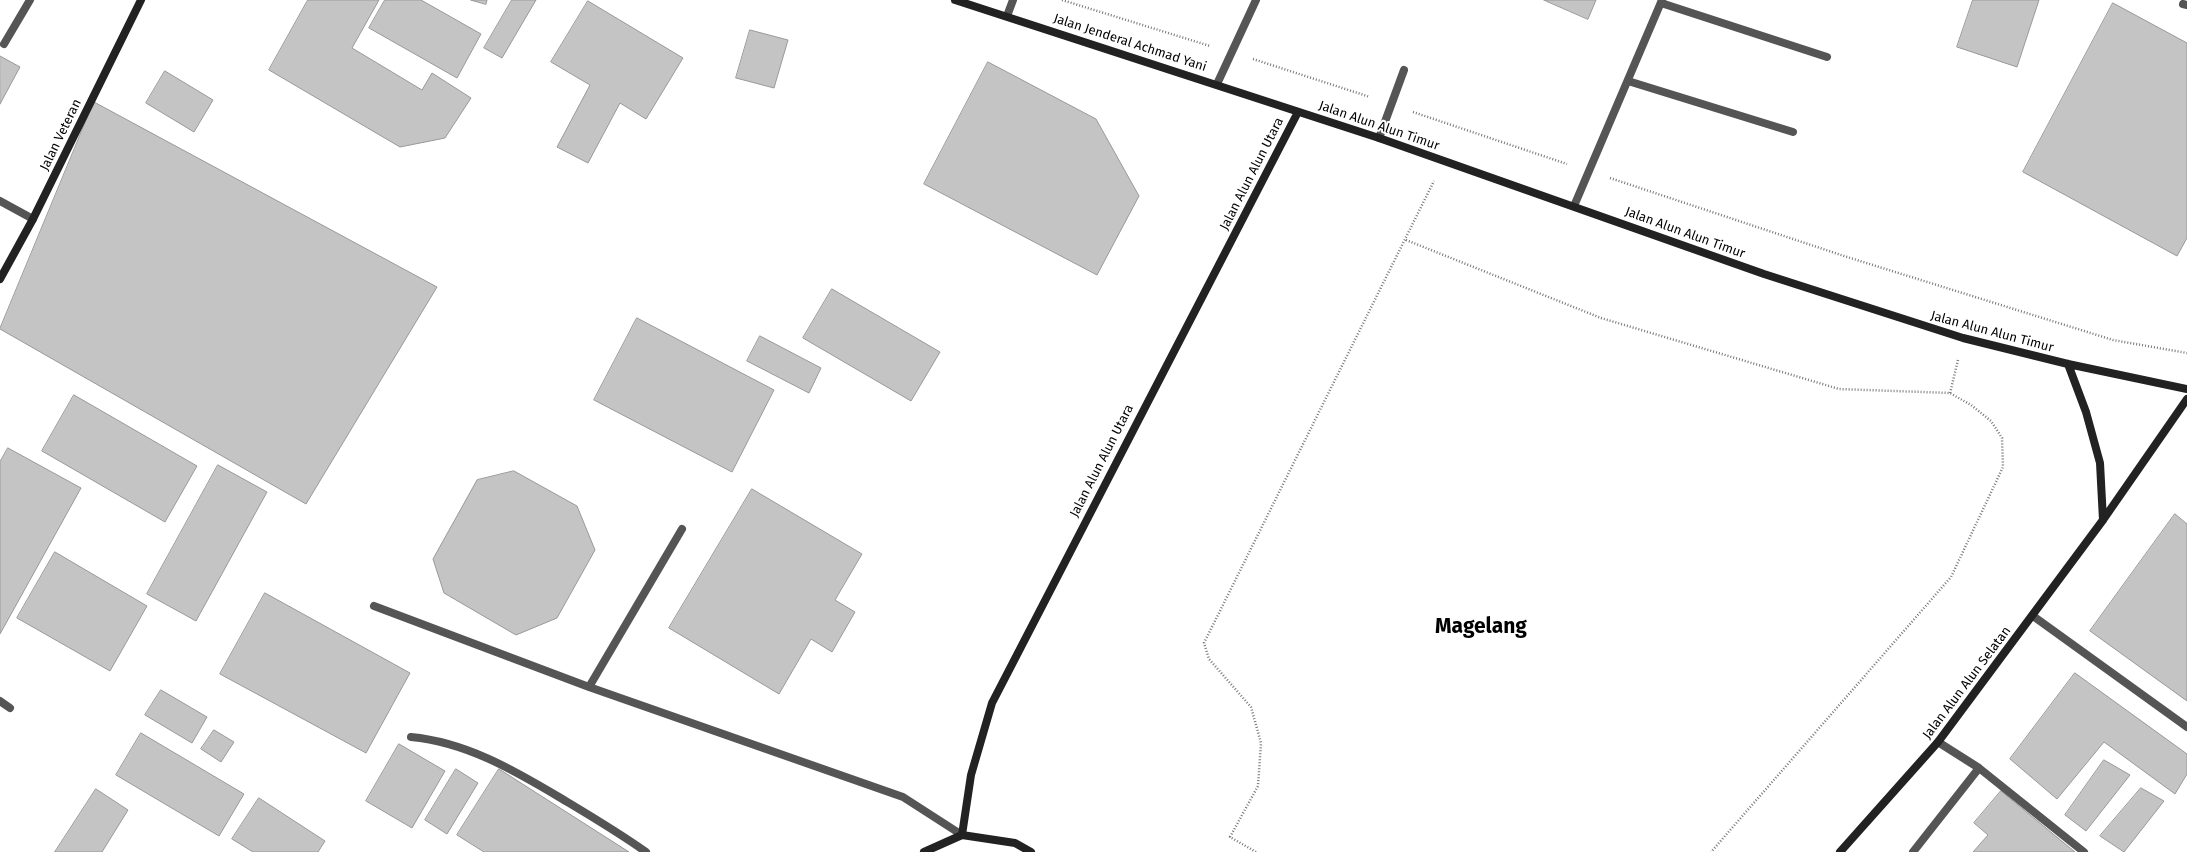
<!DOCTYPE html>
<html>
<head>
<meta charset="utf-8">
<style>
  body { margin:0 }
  canvas { display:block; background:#fff }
</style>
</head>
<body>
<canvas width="2187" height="852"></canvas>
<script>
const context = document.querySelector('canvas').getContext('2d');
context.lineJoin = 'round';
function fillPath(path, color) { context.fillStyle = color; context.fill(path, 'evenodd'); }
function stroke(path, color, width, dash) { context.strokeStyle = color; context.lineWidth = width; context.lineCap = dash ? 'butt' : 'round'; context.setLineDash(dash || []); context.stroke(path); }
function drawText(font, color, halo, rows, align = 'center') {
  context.font = font + ' "Fira Sans",sans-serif'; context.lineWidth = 4; context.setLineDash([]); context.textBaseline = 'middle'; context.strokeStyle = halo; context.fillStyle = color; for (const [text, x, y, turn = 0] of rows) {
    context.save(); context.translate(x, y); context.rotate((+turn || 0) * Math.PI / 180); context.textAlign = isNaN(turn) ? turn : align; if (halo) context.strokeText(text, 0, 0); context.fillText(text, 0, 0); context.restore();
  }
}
const building = new Path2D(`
  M308 0H379L352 48 422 90 432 73 471 98 445 138 400 147 269 70Z
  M385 0H421L481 34 457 78 369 28Z
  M471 0H487L486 4Z
  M512 0H536L502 58 484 48Z
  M1544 0H1596L1588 19Z
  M1973 0H2039L2017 67 1957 47Z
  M588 1 683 58 646 119 620 103 588 163 557 147 590 85 551 62Z
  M2113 3 2187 43V238L2177 256 2023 172Z
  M750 30 788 40 774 88 736 78Z
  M0 56 20 67 0 104Z
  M988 62 1096 119 1139 196 1097 275 924 184Z
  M165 71 213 100 194 132 146 103Z
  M94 102 437 287 306 504 0 329Z
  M832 289 940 352 911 401 803 338Z
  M637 318 774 390 732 472 594 400Z
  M760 336 821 368 809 393 747 361Z
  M74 395 197 466 165 522 42 451Z
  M8 448 81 488 0 634V462Z
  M218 465 267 492 196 621 147 594Z
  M514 471 577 506 595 550 557 618 516 635 444 593 433 559 477 480Z
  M752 489 862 554 835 600 855 612 832 652 811 639 779 694 669 628Z
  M2175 514 2187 524V701L2090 631Z
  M55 552 147 606 110 671 17 618Z
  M265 593 410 673 366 753 220 674Z
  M2075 673 2187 754V774L2175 794 2104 742 2057 799 2010 759Z
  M161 690 207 717 192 743 145 715Z
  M214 730 234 742 221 762 201 749Z
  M141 733 244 794 219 836 116 775Z
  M399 744 445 771 412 828 366 801Z
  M2104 760 2130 775 2086 831 2065 815Z
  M456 769 478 783 447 834 425 820Z
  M499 769 629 852H484L457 835Z
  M2141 788 2164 801 2124 852 2100 836Z
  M96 789 128 810 102 852H55Z
  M2001 791 2075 852H1973L1988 835 1974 823Z
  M259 798 325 841 318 852H253L232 839Z`);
fillPath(building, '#c4c4c4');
stroke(building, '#999', 1);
stroke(new Path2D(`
  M1062 0 1210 46
  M1253 59 1370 97
  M1413 112 1567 164
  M1610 178 1844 256 2113 340 2187 353
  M1406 240 1601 318 1839 389 1950 393 1971 405 1991 421 2002 438 2003 467 1951 577 1711 852
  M1950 393 1958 360
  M1256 852 1230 837 1258 786 1261 743 1251 707 1209 659 1204 643 1434 181`), '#777', 2.5, [1, 2]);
stroke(new Path2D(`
  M1661 3 1827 57
  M2183 4 2187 5
  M4 44 30 0
  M1628 81 1793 132
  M1217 84 1256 0
  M1379 138 1404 70
  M374 606 589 687 903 797 962 835
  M2033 616 2187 727
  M589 687 682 529
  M411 737C465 742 512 769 559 797 589 815 618 832 646 852
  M1938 742 1979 768 2084 852
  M1913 852 1979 768`), '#555', 8);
stroke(new Path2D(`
  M1007 16 1013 0
  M0 201 33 219
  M1574 206 1662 0
  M0 701 10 708`), '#555', 8);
stroke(new Path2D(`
  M955 0 1379 138 1764 274 1963 338 2068 364 2187 389
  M0 279 33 219 141 0
  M2068 364 2086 412 2100 463 2103 520
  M962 835 971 775 992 703 1298 112
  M962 835 1015 843 1031 852
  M924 852 962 835
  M1840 852 1938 742 2103 520 2187 399`), '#222', 8);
drawText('13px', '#000', '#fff', [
  ["Jalan Jenderal Achmad Yani",1130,43,18],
  ["Jalan Alun Alun Timur",1379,126,19],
  ["Jalan Veteran",61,135,-64],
  ["Jalan Alun Alun Utara",1252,174,-63],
  ["Jalan Alun Alun Timur",1685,233,20],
  ["Jalan Alun Alun Timur",1992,332,15],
  ["Jalan Alun Alun Utara",1102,461,-63],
  ["Jalan Alun Alun Selatan",1967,683,-53]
]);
drawText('bold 21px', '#000', '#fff', [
  ["Magelang",1481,627]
]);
</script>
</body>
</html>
